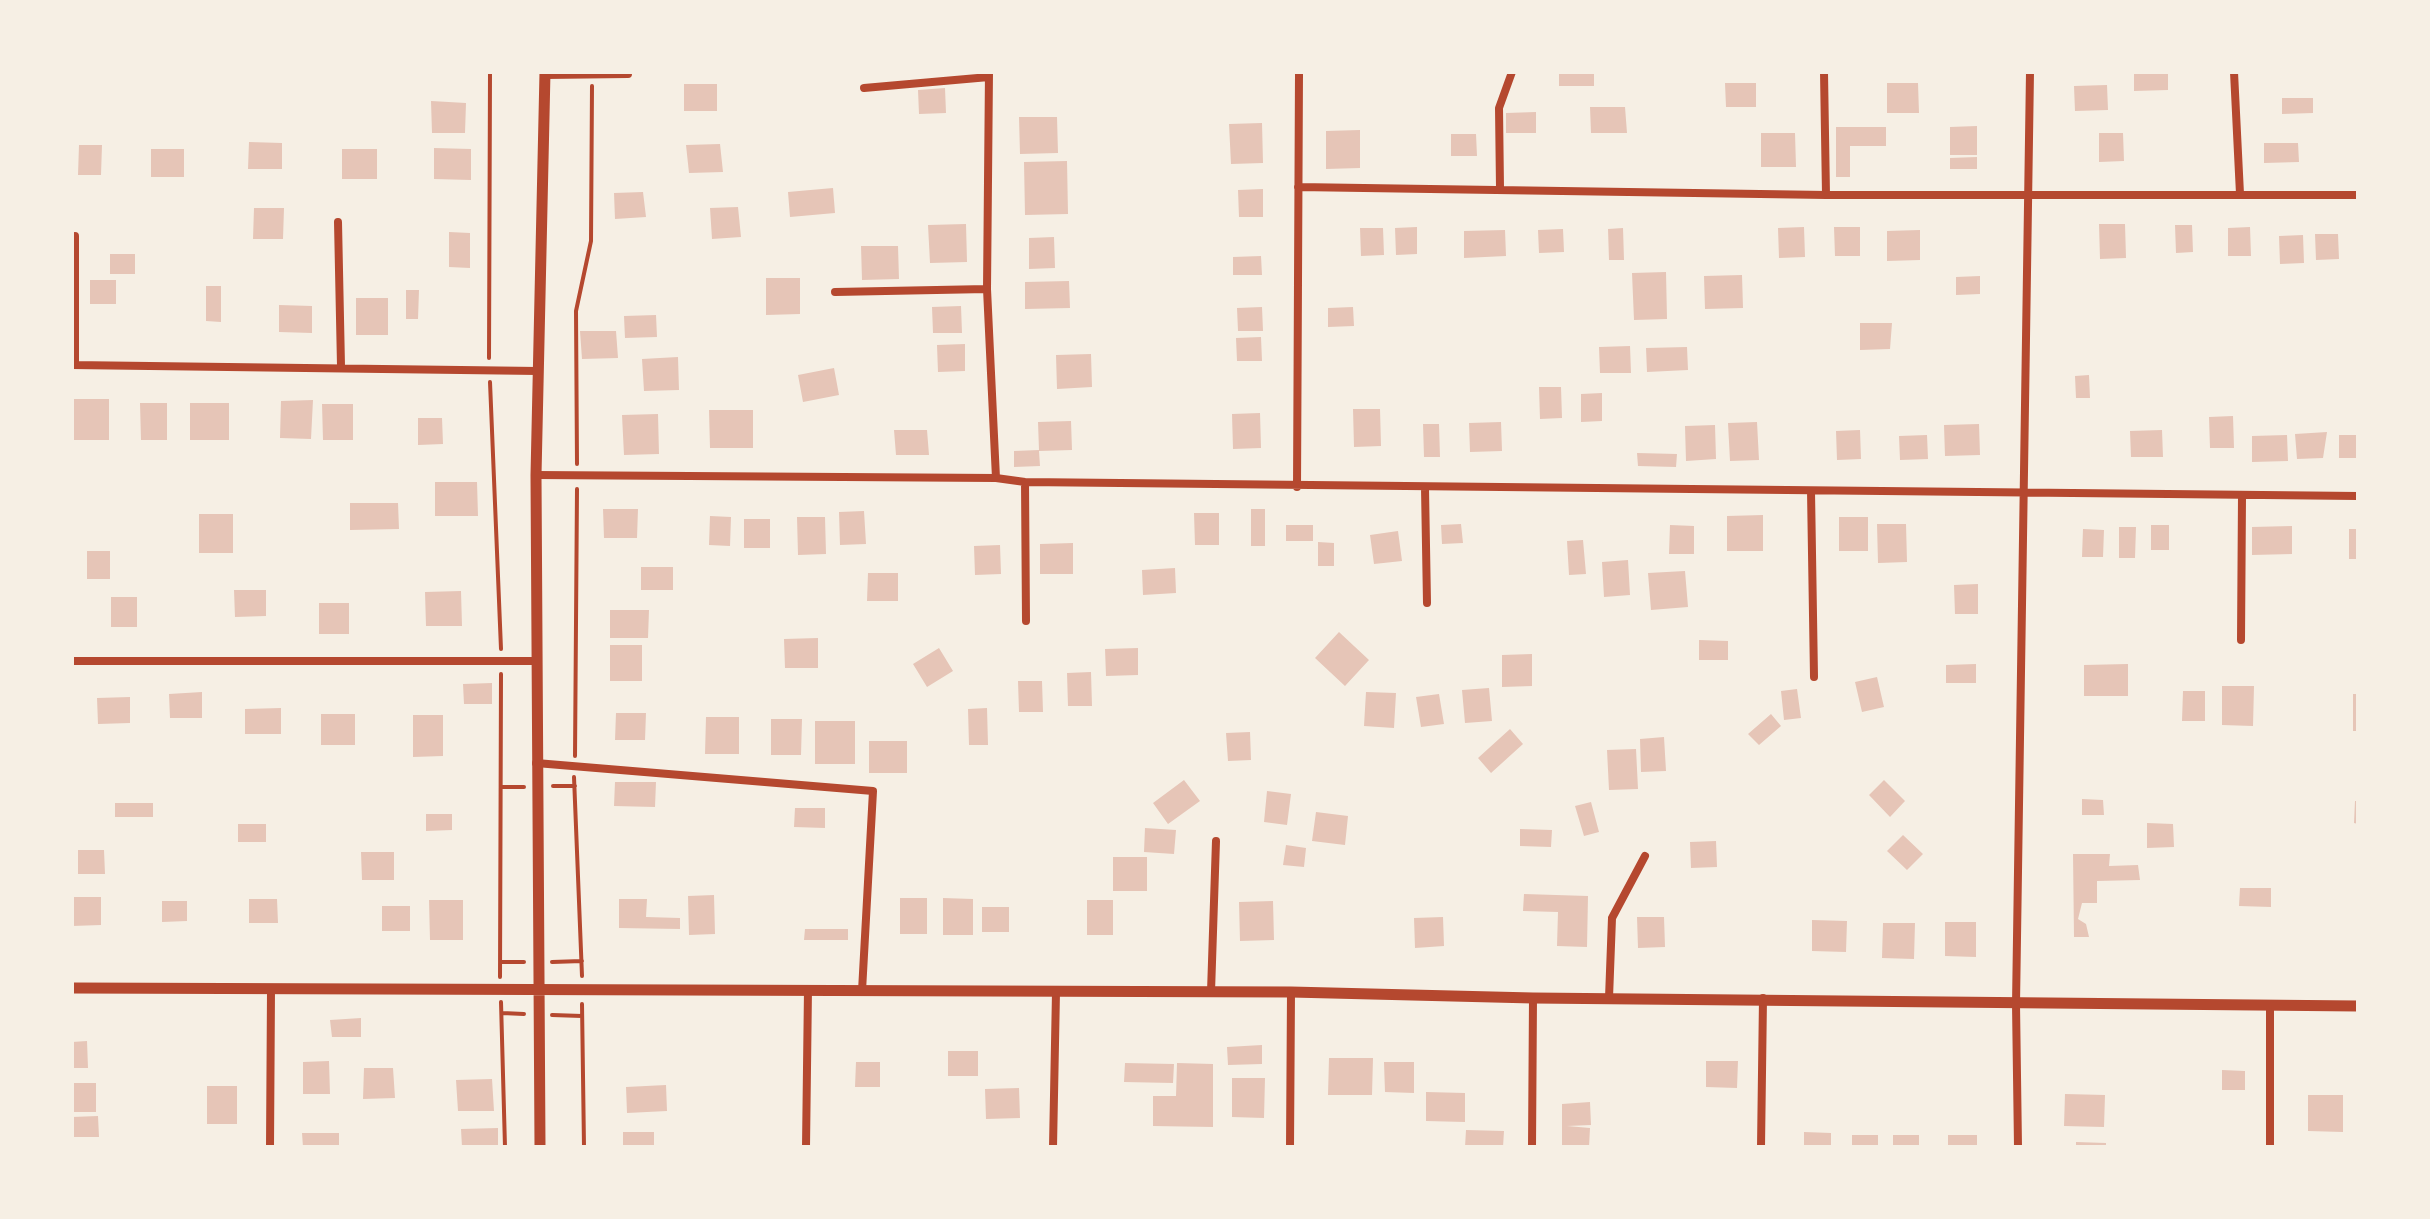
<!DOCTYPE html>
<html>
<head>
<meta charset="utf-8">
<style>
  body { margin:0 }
  #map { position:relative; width:2430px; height:1219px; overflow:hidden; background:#f6efe4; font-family:"Exo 2",sans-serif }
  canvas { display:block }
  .frame { position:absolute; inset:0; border:74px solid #f6efe4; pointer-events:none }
</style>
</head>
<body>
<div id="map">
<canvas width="2430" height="1219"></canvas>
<div class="frame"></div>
</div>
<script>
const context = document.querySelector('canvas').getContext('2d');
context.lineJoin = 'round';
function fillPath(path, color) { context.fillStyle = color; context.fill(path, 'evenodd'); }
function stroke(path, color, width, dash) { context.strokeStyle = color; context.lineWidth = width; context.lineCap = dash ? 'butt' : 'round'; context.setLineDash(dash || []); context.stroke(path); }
fillPath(new Path2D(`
  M1559 72H1594V86H1559Z
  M2134 72H2168V90L2134 91Z
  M1725 83H1756V107H1726Z
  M1887 83H1918L1919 113H1887Z
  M684 84H717V111H684Z
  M2107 85 2108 110 2075 111 2074 86Z
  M945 88 946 113 919 114 918 90Z
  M2282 98H2313V113L2282 114Z
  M431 101 466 103 465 133H432Z
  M1590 107H1625L1627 133H1591Z
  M1536 112V133H1506V113Z
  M1019 117H1057L1058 153 1020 154Z
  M1262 123 1263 163 1231 164 1229 124Z
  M1977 126V155H1950V127Z
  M1836 127H1886V146H1850V177H1836Z
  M1360 130V168L1326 169V131Z
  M1761 133H1795L1796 167H1761Z
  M2099 133H2123L2124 161 2099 162Z
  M1451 134H1476L1477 156H1451Z
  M249 142 282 143V169H248Z
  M2264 143H2298L2299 162 2264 163Z
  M720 144 723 172 689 173 686 145Z
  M79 145H102L101 175H78Z
  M434 148 471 149V180L434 179Z
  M151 149H184V177H151Z
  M342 149H377V179H342Z
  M1977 157V169H1950V158Z
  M1067 161 1068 214 1025 215 1024 162Z
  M833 188 835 213 790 217 788 192Z
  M1263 189V217H1239L1238 190Z
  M643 192 646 217 615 219 614 193Z
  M738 207 741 237 712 239 710 208Z
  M254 208H284L283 239H253Z
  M966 224 967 262 930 263 928 225Z
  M2099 224H2125L2126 258 2100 259Z
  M2175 225H2192L2193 252 2176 253Z
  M1417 227V254L1396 255 1395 228Z
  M1804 227 1805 257 1779 258 1778 228Z
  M1834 227H1860V256H1835Z
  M2250 227 2251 256H2228V228Z
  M1360 228H1383L1384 255 1361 256Z
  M1623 228 1624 260H1609L1608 229Z
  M1563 229 1564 252 1539 253 1538 230Z
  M1505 230 1506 256 1464 258V231Z
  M1920 230V260L1887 261V231Z
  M449 232 470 233V268L449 267Z
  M2315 234H2338L2339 259 2316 260Z
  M2303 235 2304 263 2280 264 2279 236Z
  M1054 237 1055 268 1029 269V238Z
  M861 246H898L899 279 862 280Z
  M110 254H135V274H110Z
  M1261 256 1262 275H1233V257Z
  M1666 272 1667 319 1634 320 1632 273Z
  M1742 275 1743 308 1705 309 1704 276Z
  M1980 276V294L1956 295V277Z
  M766 278H800V314L766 315Z
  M90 280H116V304H90Z
  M1069 281 1070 308 1025 309V282Z
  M206 286H221V322L206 321Z
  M406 290H419L418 319H406Z
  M356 298H388V335H356Z
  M279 305 312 306V333L279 332Z
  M961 306 962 333H933L932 307Z
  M1262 307 1263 331H1238L1237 308Z
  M1353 307 1354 326 1328 327V308Z
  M656 315 657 337 625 338 624 316Z
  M1860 323H1892L1890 349 1860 350Z
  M580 331H616L618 358 582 359Z
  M1261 337 1262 361H1237L1236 338Z
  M965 344V371L938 372 937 345Z
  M1630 346 1631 373H1600L1599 347Z
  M1687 347 1688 370 1647 372 1646 348Z
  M1091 354 1092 387 1057 389 1056 355Z
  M678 357 679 390 644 391 642 359Z
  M834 368 839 395 803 402 798 375Z
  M2089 375 2090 398H2076L2075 376Z
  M1539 387H1561L1562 418 1540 419Z
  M1602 393V421L1581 422V394Z
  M73 399H109V440H73Z
  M313 400 311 439 280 438 281 401Z
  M140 403H167V440H141Z
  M190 403H229V440H190Z
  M322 404H353V440H323Z
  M1353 409H1380L1381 446 1354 447Z
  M709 410H753V448H710Z
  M1260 413 1261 448 1233 449 1232 414Z
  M658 414 659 454 624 455 622 415Z
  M2233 416 2234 448H2210L2209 417Z
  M418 418H442L443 444 418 445Z
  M1071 421 1072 450 1039 451 1040 466 1014 467V451L1039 450 1038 422Z
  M1501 422 1502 451 1470 452 1469 423Z
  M1757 422 1759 460 1730 461 1728 423Z
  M1423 424H1439L1440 457H1424Z
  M1979 424 1980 455 1945 456 1944 425Z
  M1715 425 1716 459 1686 461 1685 426Z
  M894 430H927L929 455H896Z
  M1860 430 1861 459 1837 460 1836 431Z
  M2162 430 2163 457H2131L2130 431Z
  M2327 432 2323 458 2297 459 2295 434Z
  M1927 435 1928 459 1900 460 1899 436Z
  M2287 435 2288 461 2252 462V436Z
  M2339 435H2358V458H2339Z
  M1637 453 1677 454 1676 467 1638 466Z
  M435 482H477L478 516H435Z
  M350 503H398L399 529 350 530Z
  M603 509H638L637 538H604Z
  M1251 509H1265V546H1251Z
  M864 511 866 544 840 545 839 512Z
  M1194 513H1219V545H1195Z
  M199 514H233V553H199Z
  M1763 515V551H1727V516Z
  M710 516 731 517 730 546 709 545Z
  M797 517H825L826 554 798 555Z
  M1839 517H1868V551H1839Z
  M744 519H770V548H744Z
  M1461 524 1463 543 1442 544 1441 525Z
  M1877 524H1906L1907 562 1878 563Z
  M1286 525H1313V541H1286Z
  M1670 525 1694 526V554H1669Z
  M2151 525H2169V550H2151Z
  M2292 526V554L2252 555V527Z
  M2119 527H2136L2135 558H2119Z
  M2083 529 2104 530 2103 557H2082Z
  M2349 529H2358V559H2349Z
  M1398 531 1402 561 1374 564 1370 535Z
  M1583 540 1586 574 1569 575 1567 541Z
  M1318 542 1334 543V566H1318Z
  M1073 543V574H1040V544Z
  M1000 545 1001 574 975 575 974 546Z
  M87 551H110V579H87Z
  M1628 560 1630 595 1604 597 1602 562Z
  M641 567H673V590H641Z
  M1175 568 1176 593 1143 595 1142 570Z
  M1685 571 1688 607 1651 610 1648 573Z
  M868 573H898V601H867Z
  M1978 584V614H1955L1954 585Z
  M234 590H266V616L235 617Z
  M461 591 462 626H426L425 592Z
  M111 597H137V627H111Z
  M319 603H349V634H319Z
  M610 610H649L648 638H610Z
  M1339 632 1369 660 1345 686 1315 658Z
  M818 638V668H785L784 639Z
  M1699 640 1728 641V660H1699Z
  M610 645H642V681H610Z
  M939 648 953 671 927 687 913 664Z
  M1138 648V675L1106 676 1105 649Z
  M1532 654V686L1502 687V655Z
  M1976 664V683H1946V665Z
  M2128 664V696H2084V665Z
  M1091 672 1092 706H1068L1067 673Z
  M1877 677 1884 707 1862 712 1855 682Z
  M1018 681H1042L1043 712H1019Z
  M492 683V704H464L463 684Z
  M2222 686H2254L2253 726 2222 725Z
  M1489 688 1492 721 1465 723 1462 690Z
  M1797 689 1801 718 1784 720 1781 691Z
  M2183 691H2205V721H2182Z
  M202 692V718H170L169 694Z
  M1366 692 1396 693 1394 728 1364 726Z
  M1439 694 1444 724 1421 727 1416 697Z
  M2353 694H2358V731H2353Z
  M130 697V723L98 724 97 698Z
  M281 708V734H245V709Z
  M987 708 988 745H969L968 709Z
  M616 713H646L645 740H615Z
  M321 714H355V745H321Z
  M1771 714 1781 726 1759 745 1748 734Z
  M413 715H443V756L413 757Z
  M706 717H739V754H705Z
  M771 719H802L801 755H771Z
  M815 721H855V764H815Z
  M1510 729 1523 744 1491 773 1478 758Z
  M1250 732 1251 760 1228 761 1226 733Z
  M1664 737 1666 771 1641 772 1640 739Z
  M869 741H907V773H869Z
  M1636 749 1638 789 1609 790 1607 750Z
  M1184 780 1200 801 1168 824 1153 803Z
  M1884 780 1905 801 1890 817 1869 795Z
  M615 782H656L655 807 614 806Z
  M1267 791 1291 794 1287 825 1264 822Z
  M2082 799 2103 800 2104 815H2082Z
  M2355 801H2358V824L2354 823Z
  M1591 802 1599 832 1584 836 1575 806Z
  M115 803H153V817H115Z
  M795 808H825V828L794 827Z
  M1316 812 1348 816 1345 845 1312 841Z
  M426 814H452V830L426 831Z
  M2147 823 2173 824 2174 847 2147 848Z
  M238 824H266V842H238Z
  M1145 828 1176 830 1174 854 1144 852Z
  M1520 829 1552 830 1551 847 1520 846Z
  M1903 835 1923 854 1907 870 1887 851Z
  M1716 841 1717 867 1691 868 1690 842Z
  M1286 845 1306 848 1304 867 1283 865Z
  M78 850H104L105 874H78Z
  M361 852H394V880H362Z
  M2073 854H2110L2109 866 2138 865 2140 880 2097 881V903H2082L2078 919 2086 924 2089 937H2074Z
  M1113 857H1147V891H1113Z
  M2240 888H2271V907L2239 906Z
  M1524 894 1588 896 1587 947 1557 946 1558 912 1523 911Z
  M714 895 715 934 689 935 688 896Z
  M72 897H101V925L72 926Z
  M900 898H927V934H900Z
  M943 898 973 899V935H943Z
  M249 899H277L278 923H249Z
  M619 899H647L646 917 680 918V929L619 928Z
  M429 900H463V940H430Z
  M1087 900H1113V935H1087Z
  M162 901H187V921L162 922Z
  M1273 901 1274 940 1240 941 1239 902Z
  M382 906H410V931H382Z
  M982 907H1009V932H982Z
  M1443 917 1444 946 1415 948 1414 918Z
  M1637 917H1664L1665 947 1638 948Z
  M1812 920 1847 921 1846 952 1812 951Z
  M1945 922H1976V957L1945 956Z
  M1883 923H1915L1914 959 1882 958Z
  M805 929H848V940H804Z
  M361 1018V1037H332L330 1020Z
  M87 1041 88 1068H72V1042Z
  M1262 1045V1064L1228 1065 1227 1047Z
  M948 1051H978V1076H948Z
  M1329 1058H1373L1372 1095H1328Z
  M329 1061 330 1094H303V1062Z
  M1706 1061H1738L1737 1088 1706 1087Z
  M856 1062H880V1087H855Z
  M1384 1062H1414V1093L1385 1092Z
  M1125 1063 1174 1064 1173 1083 1124 1082Z
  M1177 1063 1213 1064V1127L1153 1126V1096H1176Z
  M364 1068H393L395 1098 363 1099Z
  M2222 1070 2245 1071V1090H2222Z
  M1232 1078H1265L1264 1118 1232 1117Z
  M492 1079 494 1111H458L456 1080Z
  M72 1083H96V1112H72Z
  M666 1085 667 1111 627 1113 626 1087Z
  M207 1086H237V1124H207Z
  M1019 1088 1020 1118 986 1119 985 1089Z
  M1426 1092 1465 1093V1122L1426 1121Z
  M2065 1094 2105 1095 2104 1127 2064 1126Z
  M2308 1095H2343V1132L2308 1131Z
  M1590 1102 1591 1125 1567 1126 1590 1128 1589 1147H1562V1104Z
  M98 1116 99 1137H72V1117Z
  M498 1128V1147H462L461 1129Z
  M1466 1130 1504 1131 1503 1147H1465Z
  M623 1132H654V1147H623Z
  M1804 1132 1831 1133V1147H1804Z
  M302 1133H339V1147H303Z
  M1852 1135H1878V1147H1852Z
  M1893 1135H1919V1147H1893Z
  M1948 1135H1977V1147H1948Z
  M2076 1142 2106 1143V1147H2076Z`), '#e6c5b7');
stroke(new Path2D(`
  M489 358 490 72
  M490 382 501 649
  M577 464 576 311 591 241 592 86
  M575 756 577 489
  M574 777 582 976
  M553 786H575
  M501 787H524
  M500 962H524
  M552 962 582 961
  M500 977 501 674
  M501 1002 505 1147
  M582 1004 584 1147
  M502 1013 524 1014
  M552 1015 582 1016`), '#b5482f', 4);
stroke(new Path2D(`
  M989 72 987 289 996 478
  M1824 72 1826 195
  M2234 72 2240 194
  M545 75 628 74
  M864 88 989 77
  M1298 187 1826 195H2358
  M1500 188 1499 108 1512 72
  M338 222 341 366
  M835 292 987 289
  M72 365 538 371
  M75 365V236
  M536 475 996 478 1025 482 2358 496
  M1025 482 1026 621
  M1297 487 1299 72
  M1425 488 1427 603
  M1811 491 1814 677
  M2241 640 2242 496
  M72 661H537
  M536 763 873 791 862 991
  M1211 992 1216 841
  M1609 998 1612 918 1645 856
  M270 1147 271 990
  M806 1147 808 989
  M1053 1147 1056 992
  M1290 1147 1291 992
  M1532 1147 1533 998
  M1761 1147 1763 998
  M2018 1147 2016 1004 2030 72
  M2270 1147V1005`), '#b5482f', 8);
stroke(new Path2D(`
  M72 988 1291 992 1533 998 2358 1006
  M540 1147 536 475 545 72`), '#b5482f', 11);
</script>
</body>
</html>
